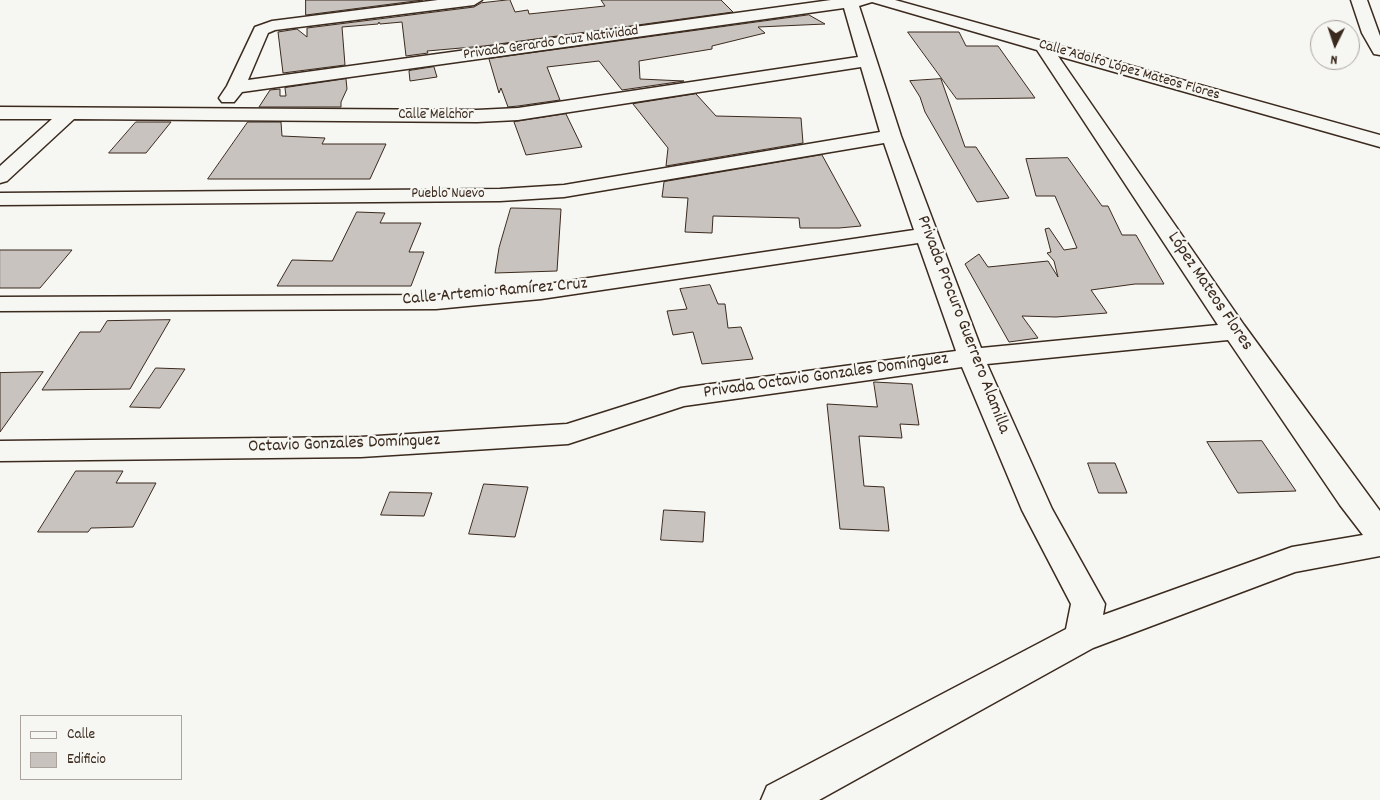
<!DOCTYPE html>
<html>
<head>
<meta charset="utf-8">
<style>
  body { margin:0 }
  #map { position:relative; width:1380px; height:800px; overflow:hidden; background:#f6f6f2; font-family:Dekko,sans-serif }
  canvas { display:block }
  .legend { position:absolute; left:20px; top:715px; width:162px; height:65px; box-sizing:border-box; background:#f6f6f2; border:1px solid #aba49d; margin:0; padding:6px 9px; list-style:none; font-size:15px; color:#3b2a1e }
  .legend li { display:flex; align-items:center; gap:10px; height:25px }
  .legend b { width:25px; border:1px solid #aba49d }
  .north { position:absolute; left:1310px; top:20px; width:50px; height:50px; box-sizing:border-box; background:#f6f6f2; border:1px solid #aba49d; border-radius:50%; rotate:184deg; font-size:14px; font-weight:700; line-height:20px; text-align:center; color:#3b2a1e }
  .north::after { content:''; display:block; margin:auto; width:18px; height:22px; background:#3b2a1e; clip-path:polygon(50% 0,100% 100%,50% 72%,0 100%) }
</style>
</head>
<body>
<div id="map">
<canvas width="1380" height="800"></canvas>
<ul class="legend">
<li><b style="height:6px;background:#f6f6f2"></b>Calle</li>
<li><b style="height:14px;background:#c8c3be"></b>Edificio</li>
</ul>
<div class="north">N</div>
</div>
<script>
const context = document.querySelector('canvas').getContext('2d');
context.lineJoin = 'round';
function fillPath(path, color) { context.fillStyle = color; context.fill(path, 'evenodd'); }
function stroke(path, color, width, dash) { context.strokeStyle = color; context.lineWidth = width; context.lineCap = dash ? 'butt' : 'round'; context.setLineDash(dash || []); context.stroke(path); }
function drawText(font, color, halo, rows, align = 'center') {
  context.font = font + ' Dekko,sans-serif'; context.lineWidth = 4.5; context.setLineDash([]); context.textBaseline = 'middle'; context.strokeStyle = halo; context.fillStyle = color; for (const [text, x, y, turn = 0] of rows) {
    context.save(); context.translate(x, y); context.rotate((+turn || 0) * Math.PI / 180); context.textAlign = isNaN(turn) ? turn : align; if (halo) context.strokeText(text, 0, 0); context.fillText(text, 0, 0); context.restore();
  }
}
const building = new Path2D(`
  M306 0H423L306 15Z
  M510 0 515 12 528 10 529 14 605 6 601 0H721L733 12 484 46 427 51 428 53 406 56 402 22 380 24 379 22 378 24 342 27 345 65 283 73 278 32 297 29 307 37V28L474 7 481 3Z
  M809 15 825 24 758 27 765 33 712 46V49L639 61 640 79 684 81 622 90 599 61 547 67 560 100 518 106 508 107 501 88 499 93 489 59Z
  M908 32H959L966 46H998L1035 98 957 99Z
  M434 67 437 77 410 81 409 71Z
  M346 79 347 89 341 102V107H259L270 90 280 89V96H286L285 88Z
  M941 79 965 147H976L1009 198 977 202 925 112 920 97 910 81Z
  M696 94 716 116 801 118 803 143 666 166 668 148 633 104Z
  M566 114 582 147 526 155 514 122Z
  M136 122H171L146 153H109Z
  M248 122H281L282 136 325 138 322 144H386L370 179H208Z
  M822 155 861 226 839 228H800L799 218 713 216 712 233 685 232 688 198 662 197 664 182Z
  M1068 158 1102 206H1108L1122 235H1136L1164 284H1135L1091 290 1107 313 1056 317 1022 316 1038 338 1009 342 965 264 979 254 988 267 1048 261 1058 277 1054 261 1047 253 1051 252 1045 229 1049 228 1064 250 1077 248 1055 196H1036L1026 159Z
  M511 208 561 209 557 271 495 273 499 248Z
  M357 212 385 213 380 223H421L409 252H424L411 286H277L292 260 332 261Z
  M0 250H72L40 288H0Z
  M710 285 718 304H725L728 328 741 327 753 359 702 364 693 332 673 335 667 311 687 309 680 289Z
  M170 320 130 389 42 390 80 332H100L107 321Z
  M156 368 185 369 160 408 130 407Z
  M43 372 0 432V373Z
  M874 382 912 384 919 425 900 424 902 438 859 436 864 486 884 487 889 531 840 529 827 404 877 407Z
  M1262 441 1296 491 1238 493 1207 442Z
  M1088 463H1115L1127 493H1099Z
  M76 471H123L116 483H156L133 527 91 528 88 532H38Z
  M484 484 528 487 515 537 469 534Z
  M390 492 432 493 424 516 381 515Z
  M664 510 705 512 703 542 661 540Z`);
fillPath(building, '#c8c3be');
stroke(building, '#3b2a1e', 1);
const street = new Path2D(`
  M438 0H482L474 5 275 30 268 33 248 80 831 0H895L1380 135V147L1058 56 1244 325 1380 511V556L1295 572 1093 648 819 800H761L767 786 1066 629 1071 604 1022 510 962 367 684 406 568 444 361 457 0 461V441L361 437 567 424 681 388 956 351 918 243 541 299 436 309 0 311V297L436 295 541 285 914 230 884 143 564 197 500 201 0 205V193L500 189 564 185 880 132 861 67 518 120 477 122 74 119 7 181 0 183V166L52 119H0V107L477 110 518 108 858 57 844 8 242 92 234 102H222L219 98 227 86 255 27 272 21ZM872 2 1037 50 1218 325 981 348 901 136 859 6ZM1228 340 1340 505 1363 535 1292 547 1103 615 1105 604 1052 509 987 364Z
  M1351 0H1367L1380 36V55L1374 54 1362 33Z`);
stroke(street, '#3b2a1e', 3);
fillPath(street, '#f6f6f2');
drawText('15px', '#3b2a1e', '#f6f6f2', [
  ["Privada Gerardo Cruz Natividad",551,44,-8],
  ["Calle Adolfo López Mateos Flores",1129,71,16],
  ["Calle Melchor",436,116],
  ["Pueblo Nuevo",448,195]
]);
drawText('18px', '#3b2a1e', '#f6f6f2', [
  ["López Mateos Flores",1209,292,56],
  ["Calle Artemio Ramírez Cruz",495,293,-5],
  ["Privada Procuro Guerrero Alamilla",962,325,69],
  ["Privada Octavio Gonzales Domínguez",826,377,-8],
  ["Octavio Gonzales Domínguez",344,445,-2]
]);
</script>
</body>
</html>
